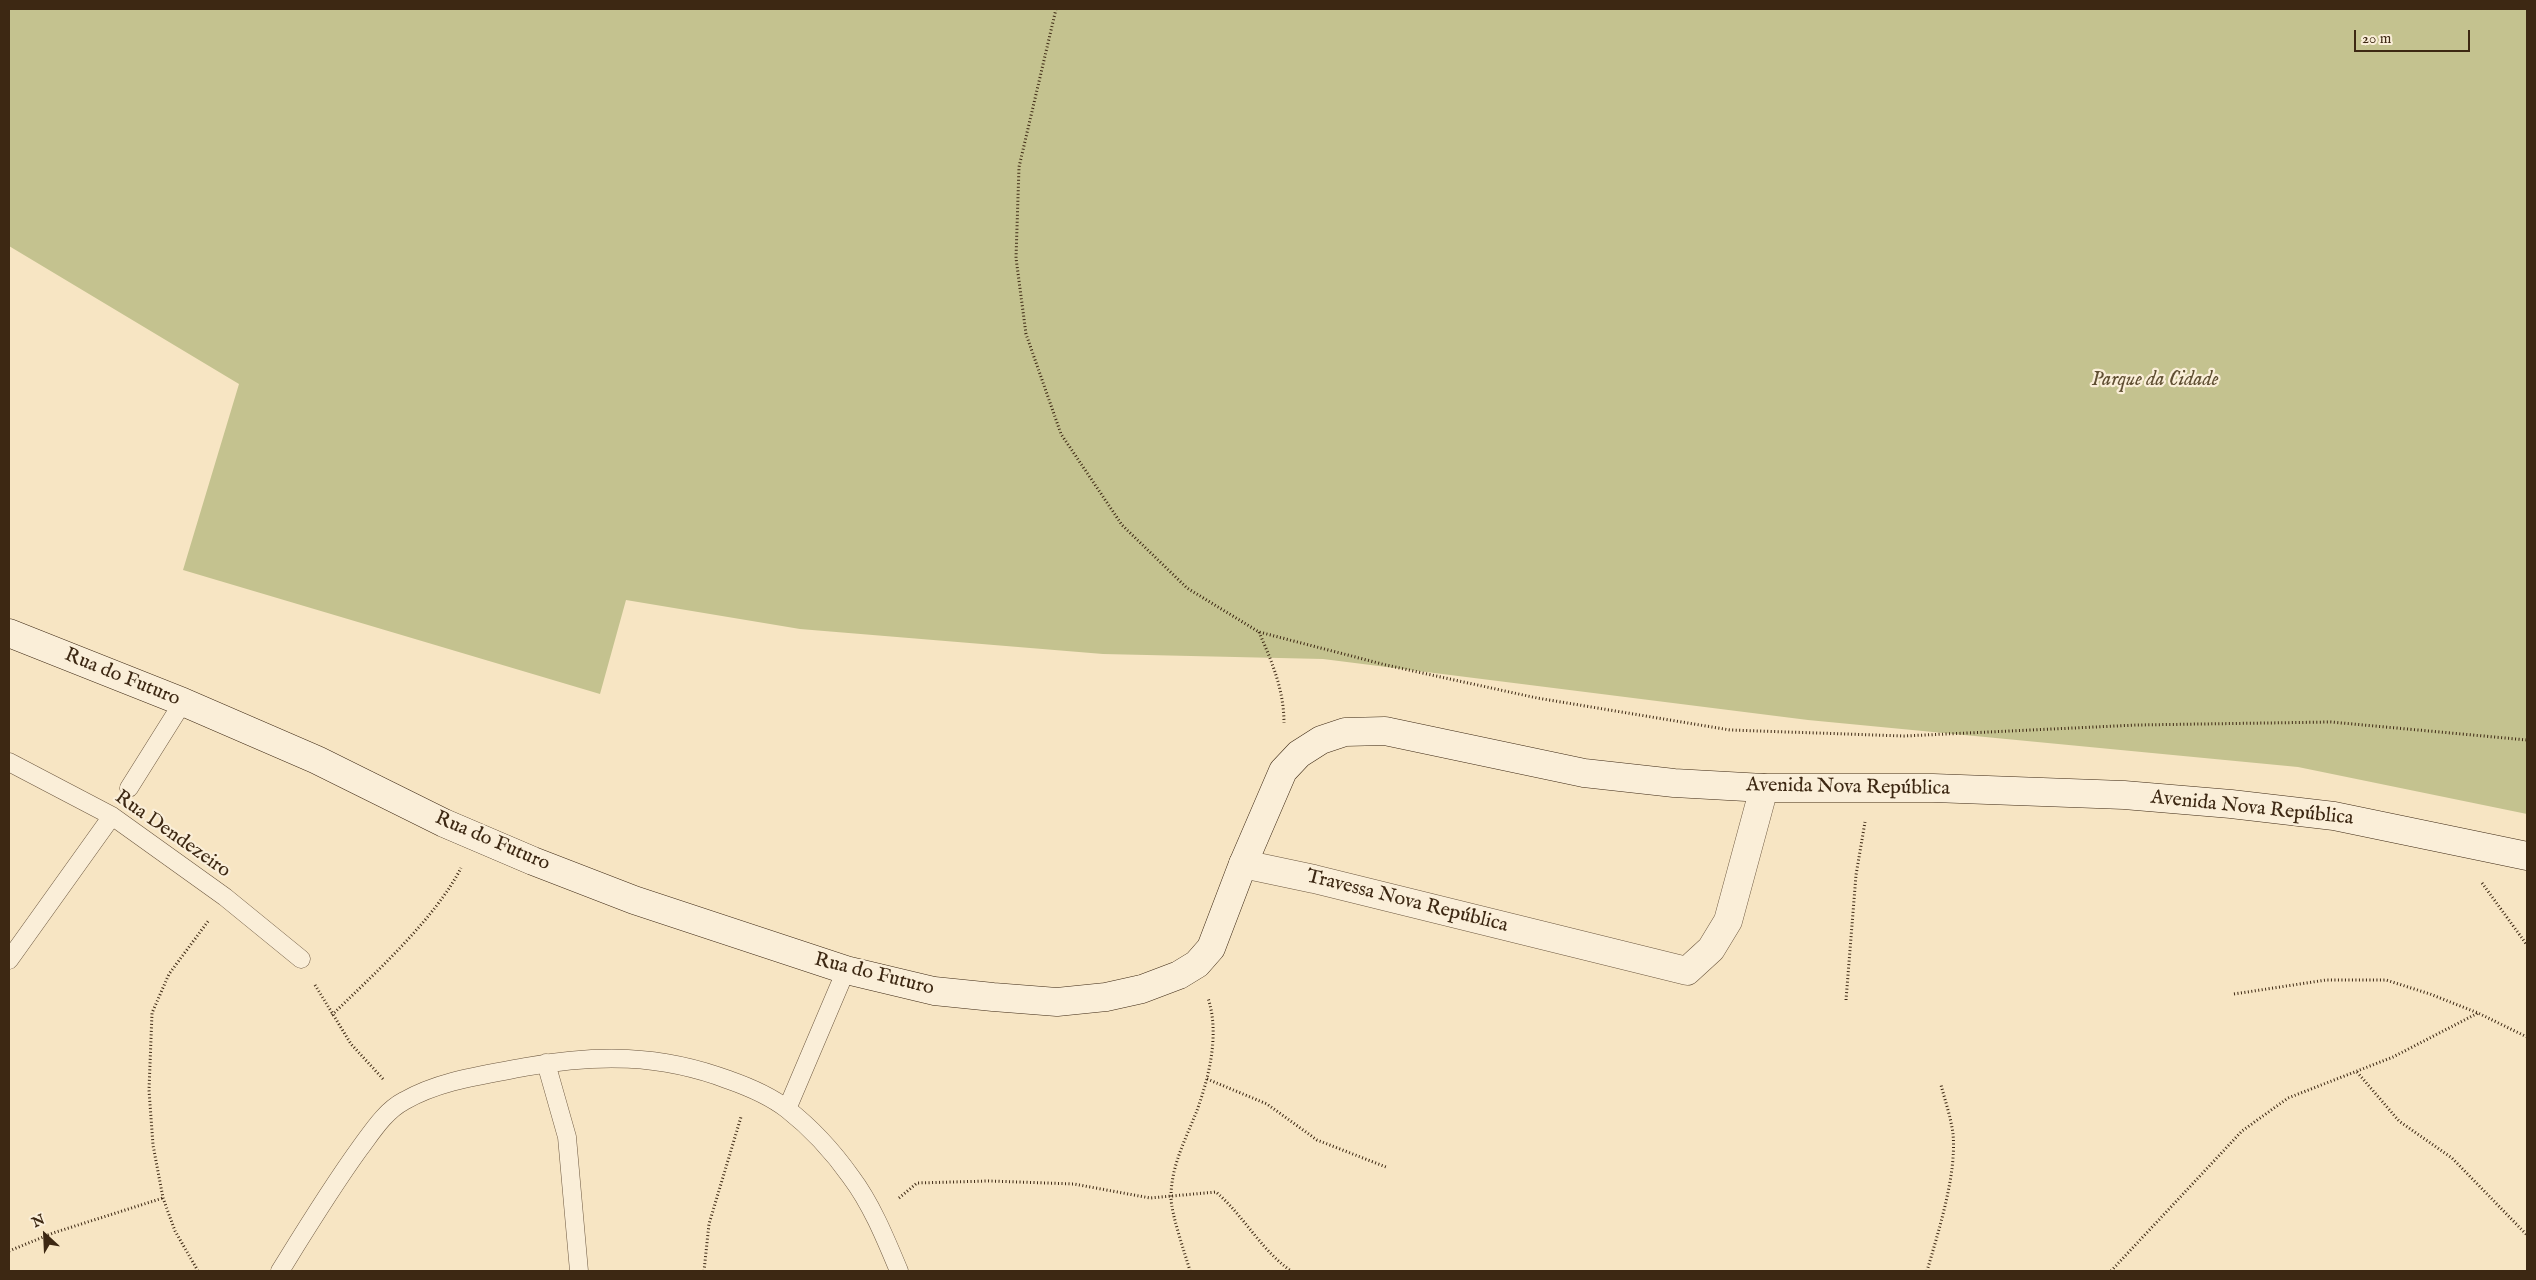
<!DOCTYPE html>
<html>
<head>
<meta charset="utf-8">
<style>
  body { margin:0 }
  #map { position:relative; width:2536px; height:1280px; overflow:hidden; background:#f7e5c3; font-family:"IM FELL English",serif }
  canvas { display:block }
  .frame { position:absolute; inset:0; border:10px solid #3d2813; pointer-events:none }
  .north { position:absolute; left:20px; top:1210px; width:50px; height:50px; -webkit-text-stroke:4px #faeed8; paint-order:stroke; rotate:335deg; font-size:14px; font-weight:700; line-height:20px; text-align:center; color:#3d2813 }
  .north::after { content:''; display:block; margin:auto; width:18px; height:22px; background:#3d2813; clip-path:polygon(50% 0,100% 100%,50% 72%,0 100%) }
  .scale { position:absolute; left:2354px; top:30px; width:116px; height:22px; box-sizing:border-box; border:2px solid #3d2813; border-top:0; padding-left:6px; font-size:15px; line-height:18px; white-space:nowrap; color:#3d2813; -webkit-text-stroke:4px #faeed8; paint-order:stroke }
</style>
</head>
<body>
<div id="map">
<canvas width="2536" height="1280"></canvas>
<div class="frame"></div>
<div class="north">N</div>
<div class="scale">20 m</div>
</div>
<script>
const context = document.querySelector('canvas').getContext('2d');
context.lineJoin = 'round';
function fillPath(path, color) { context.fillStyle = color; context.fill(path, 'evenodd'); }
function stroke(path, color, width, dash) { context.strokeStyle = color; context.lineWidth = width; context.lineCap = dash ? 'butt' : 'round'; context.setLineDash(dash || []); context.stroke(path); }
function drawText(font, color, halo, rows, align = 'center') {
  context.font = font + ' "IM FELL English",serif'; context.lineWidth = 4.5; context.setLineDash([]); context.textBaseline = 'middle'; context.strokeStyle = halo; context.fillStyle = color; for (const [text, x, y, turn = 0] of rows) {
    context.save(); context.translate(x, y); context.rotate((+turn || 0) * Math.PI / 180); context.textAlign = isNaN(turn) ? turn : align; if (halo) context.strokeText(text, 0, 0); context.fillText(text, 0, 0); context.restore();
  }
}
fillPath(new Path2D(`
  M9 9H2527V814L2298 767 1808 720 1323 659 1103 654 800 629 626 600 600 694 183 570 239 384 9 246Z`), '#c4c28f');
const lane = new Path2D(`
  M9 762 112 816 225 897 301 959
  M129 788 183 702
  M9 960 112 816
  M546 1063 567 1137 579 1271
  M787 1109 846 970
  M280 1271C306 1229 331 1188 360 1148 372 1132 385 1111 404 1101 441 1080 484 1075 525 1067 597 1054 660 1054 729 1080 749 1087 770 1096 787 1109 810 1127 834 1153 851 1177 872 1205 886 1240 899 1271`);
const street = new Path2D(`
  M1243 864 1314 879 1687 971 1711 949 1728 921 1764 788`);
const secondary = new Path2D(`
  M9 633 183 702 317 760 444 823 533 861 634 900 846 970 934 991 993 997 1057 1002 1106 997 1142 989 1179 975 1197 964 1211 948 1243 864 1283 771 1299 754 1321 740 1345 732 1385 731 1584 773 1674 783 1764 788H1933L2124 795 2231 804 2334 816 2527 856`);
stroke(lane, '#6c573f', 19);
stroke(street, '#6c573f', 29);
stroke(secondary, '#3d2813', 29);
stroke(new Path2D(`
  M1056 9 1019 167 1016 258 1026 334 1061 434 1122 525 1187 588 1259 632 1386 665 1537 698 1730 730 1904 736 2137 725 2331 722 2527 740
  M1259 632C1272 662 1284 690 1284 723
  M2482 883 2527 945
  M315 985 351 1044 384 1080
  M2234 994 2326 980H2386L2430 994 2478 1013 2527 1037
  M1846 1000 1856 875 1865 822
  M332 1015C373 975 435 919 461 868
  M2357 1072 2399 1121 2452 1158 2527 1235
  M1207 1079 1267 1104 1317 1140 1386 1167
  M899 1198 917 1183 989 1181 1074 1184 1150 1198 1216 1192C1244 1216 1261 1250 1291 1271
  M9 1251 53 1233 163 1198
  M198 1271 175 1231 163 1198 153 1145 149 1090 152 1013 169 974 209 920
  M704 1271 709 1224 741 1117
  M1190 1271C1185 1253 1171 1214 1171 1197 1171 1167 1185 1140 1196 1113 1209 1078 1220 1034 1208 998
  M1927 1271C1938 1233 1957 1174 1953 1134 1951 1118 1945 1100 1941 1085
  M2111 1271 2242 1131 2288 1098 2393 1057 2478 1013`), '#3d2813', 3, [1, 2.5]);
stroke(lane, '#faeed8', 18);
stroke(street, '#faeed8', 28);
stroke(secondary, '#faeed8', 28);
drawText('italic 20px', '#5f4e32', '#faeed8', [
  ["Parque da Cidade",2155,381]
]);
drawText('20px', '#3d2813', '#faeed8', [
  ["Rua do Futuro",122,678,22],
  ["Avenida Nova República",1848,788,1],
  ["Avenida Nova República",2252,809,6],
  ["Rua Dendezeiro",172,835,35],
  ["Rua do Futuro",492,842,23],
  ["Travessa Nova República",1407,902,14],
  ["Rua do Futuro",874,975,14]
]);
</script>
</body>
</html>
